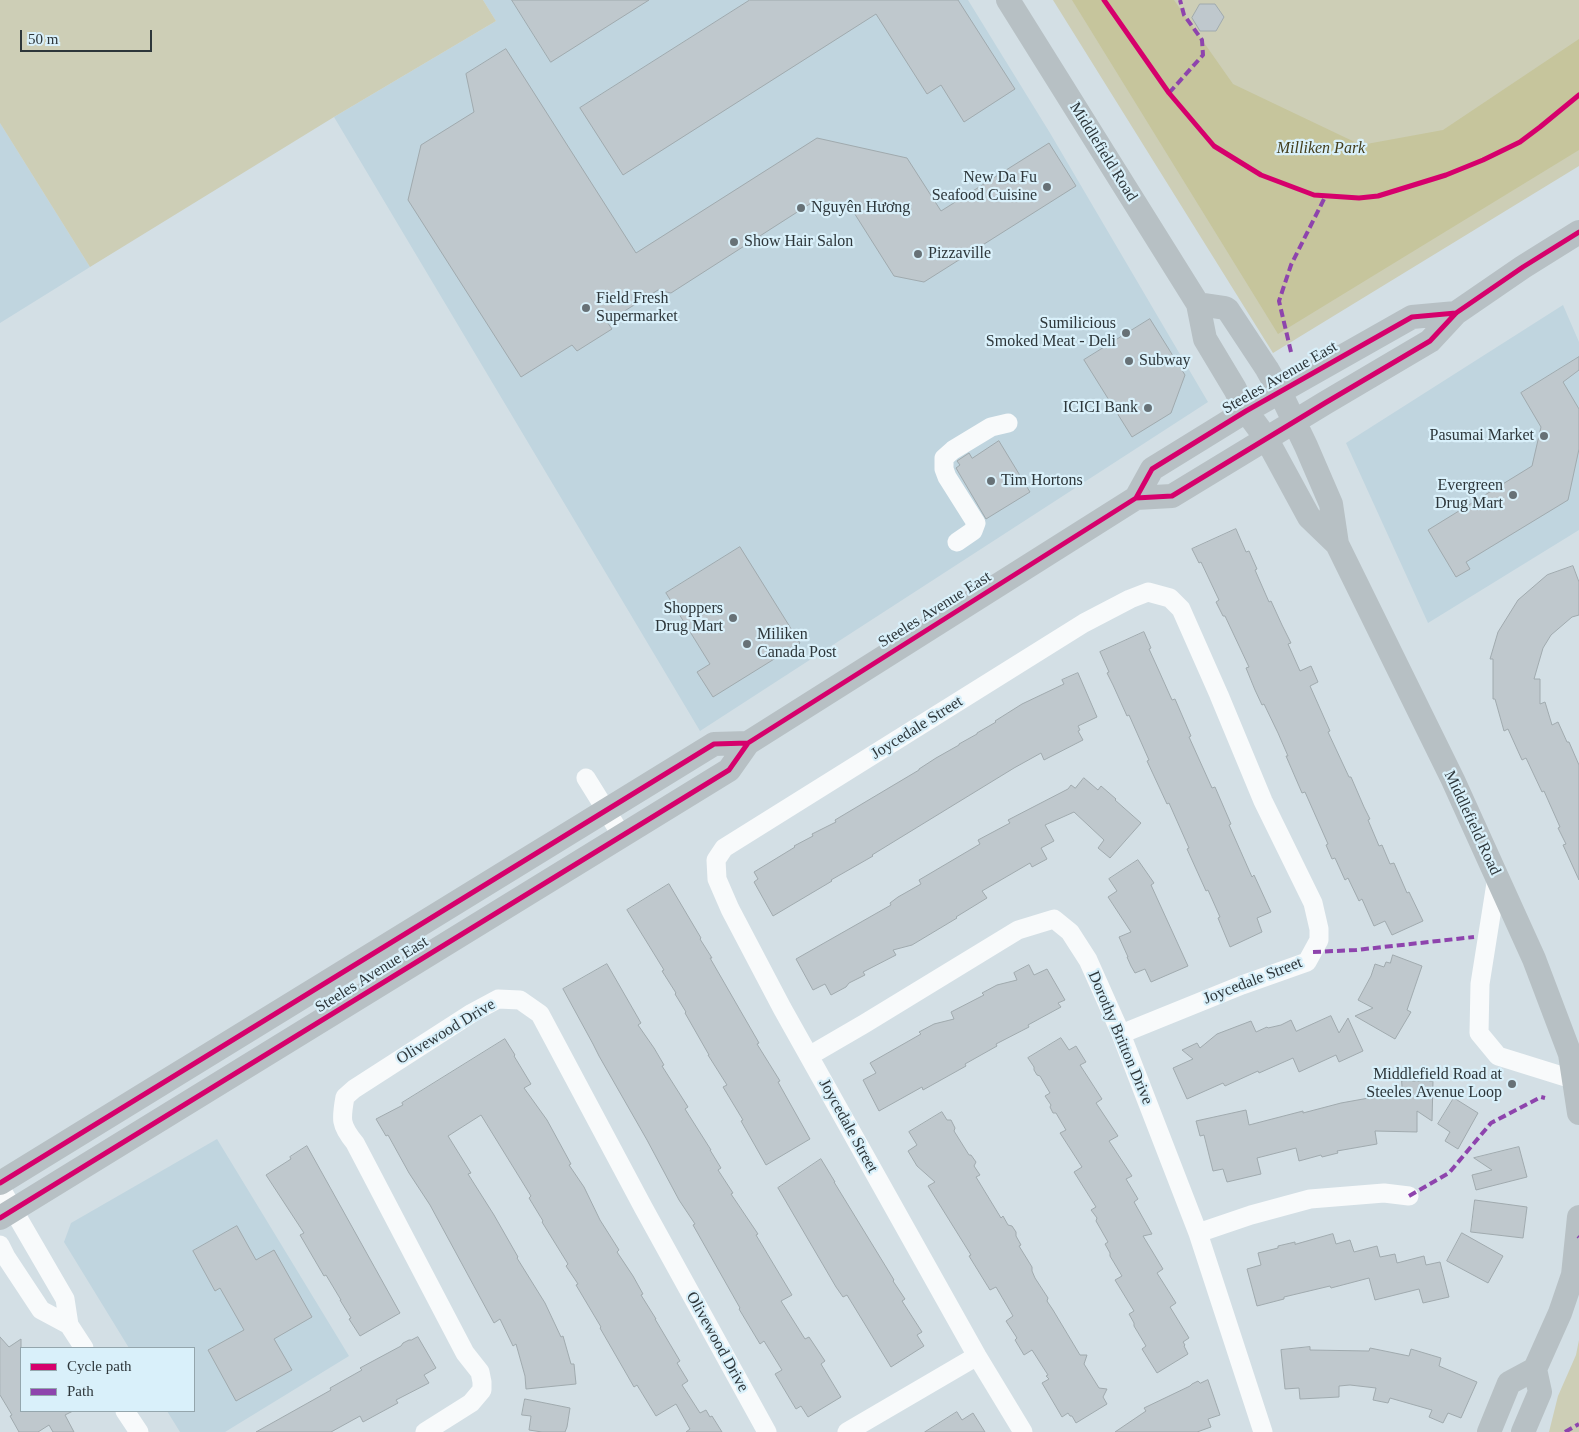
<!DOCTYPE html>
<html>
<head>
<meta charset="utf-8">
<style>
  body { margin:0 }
  #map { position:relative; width:1579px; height:1432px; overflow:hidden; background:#d3dfe5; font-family:Georgia,serif }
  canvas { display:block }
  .legend { position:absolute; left:20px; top:1347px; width:175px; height:65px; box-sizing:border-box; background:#d9f0fa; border:1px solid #94a6ad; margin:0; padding:6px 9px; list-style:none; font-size:15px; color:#2d363a }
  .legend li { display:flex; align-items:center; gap:10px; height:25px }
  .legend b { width:25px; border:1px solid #94a6ad }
  .scale { position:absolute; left:20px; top:30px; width:132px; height:22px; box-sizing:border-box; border:2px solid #2d363a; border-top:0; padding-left:6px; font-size:15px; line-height:18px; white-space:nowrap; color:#2d363a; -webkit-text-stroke:4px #d9f0fa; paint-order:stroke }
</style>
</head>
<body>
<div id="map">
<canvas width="1579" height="1432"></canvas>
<ul class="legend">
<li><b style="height:6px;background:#d6006c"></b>Cycle path</li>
<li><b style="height:6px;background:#8e44ad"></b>Path</li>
</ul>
<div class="scale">50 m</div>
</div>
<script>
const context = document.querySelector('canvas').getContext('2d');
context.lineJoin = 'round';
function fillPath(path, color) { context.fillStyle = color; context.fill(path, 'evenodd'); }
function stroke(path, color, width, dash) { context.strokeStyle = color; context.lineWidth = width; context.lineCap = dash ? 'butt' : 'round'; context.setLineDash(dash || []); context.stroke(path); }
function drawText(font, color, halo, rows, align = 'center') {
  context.font = font + ' Georgia,serif'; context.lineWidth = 4.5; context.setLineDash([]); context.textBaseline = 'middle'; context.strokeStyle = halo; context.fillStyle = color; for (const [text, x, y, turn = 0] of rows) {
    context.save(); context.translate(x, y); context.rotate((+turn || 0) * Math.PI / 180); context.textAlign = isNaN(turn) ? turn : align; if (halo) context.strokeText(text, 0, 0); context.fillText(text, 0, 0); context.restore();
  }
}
fillPath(new Path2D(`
  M483 0H968L1050 133 1208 402 700 731 334 117 496 21Z
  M0 123 90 267 0 323Z
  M1563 305 1579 342V530L1428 623 1346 443Z
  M217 1139 349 1356 225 1432H180L167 1411H194V1348H129L64 1242 71 1223Z`), '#c0d5df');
fillPath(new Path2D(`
  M0 0H483L496 21 334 117 90 267 0 123Z
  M1053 0H1579V166L1273 353Z
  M1579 1340V1432H1549L1558 1396 1576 1355Z`), '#cdceb6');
fillPath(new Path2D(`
  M1072 0H1174L1233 84 1361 145 1443 130 1579 39V150L1278 334Z`), '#c6c59c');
const building = new Path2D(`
  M512 0H649L551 62Z
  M750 0H958L1015 89 964 122 941 85 927 94 876 14 623 175 580 108Z
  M1200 4H1215L1224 17 1216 31H1200L1192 18Z
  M506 49 636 253 817 138 907 158 941 211 1049 143 1076 186 924 282 894 276 851 208 816 200 671 293 658 290 607 322 612 329 577 351 572 345 521 377 408 200 421 145 474 112 466 74Z
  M1150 319 1185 375 1171 413 1132 437 1084 360Z
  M1579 357V370L1563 382 1579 409V449L1568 500 1466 562 1470 569 1456 577 1428 530 1532 466 1541 427 1521 393Z
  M999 441 1030 492 986 519 956 468 960 465 957 461 969 453 972 458Z
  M1236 529 1246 552 1249 551 1257 569 1255 570 1269 602 1271 601 1282 625 1291 643 1288 644 1300 671 1311 666 1318 682 1310 686 1330 731 1328 732 1349 777H1351L1364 807 1370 819 1368 820 1379 846 1382 845 1390 864 1394 863 1407 893 1409 892 1423 921 1392 935 1385 921 1374 926 1362 899 1359 901 1348 878 1345 880 1335 858 1332 859 1326 845 1328 844 1305 792 1302 793 1286 756H1288L1278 733 1264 704 1262 705 1255 690 1246 668 1249 667 1225 616H1223L1216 602 1219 600 1201 562 1199 563 1192 549Z
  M740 547 800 643 713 697 697 672 710 664 666 593Z
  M1573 566 1579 582V615L1572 617 1551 635 1543 648 1534 679H1540V704L1545 702 1552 725 1558 722 1567 742H1569L1579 765V880L1563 845 1566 844 1558 828 1560 827 1544 791 1542 792 1526 758 1522 760 1508 729 1504 731 1495 699H1493V659H1490L1498 632 1518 600 1547 575Z
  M1144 632 1151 648 1149 649 1159 671 1172 700 1175 699 1191 736 1189 737 1212 788 1215 787 1231 824 1229 825 1252 877 1254 875 1271 912 1257 918 1262 932 1230 947 1218 918 1220 917 1208 890 1206 891 1187 849 1189 848 1169 803 1167 804 1147 761 1149 760 1129 715 1127 716 1113 685 1107 673 1109 672 1100 652Z
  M1078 673 1097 717 1078 726 1080 730 1078 731 1083 740 1044 760 1041 753 1014 768 872 855 873 856 831 880 832 881 773 916 754 882 758 879 754 872 795 847 794 846 813 836 812 834 836 822 835 820 919 770V769L936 758 959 745V744L977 734V733L996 722 995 721 1022 704 1064 684 1062 680Z
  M1084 778 1098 790 1101 786 1116 799 1115 800 1141 823 1110 858 1098 848 1104 840 1074 812 1045 825 1054 841 1041 848 1047 859 1032 867 1030 863 982 891 987 898 956 917 957 918 912 945 893 950 896 955 863 972 865 975 849 983 846 987 831 995 825 984 813 990 796 959 891 905 890 903 898 897 921 884 919 880 980 844 978 840 1010 823 1008 820 1068 789 1071 785 1075 788Z
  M1138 860 1154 883 1151 885 1188 966 1151 982 1145 969 1135 973 1131 966 1127 957H1128L1119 937 1131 932 1108 897 1117 891 1109 879Z
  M669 884 701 938 700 939 712 958H710L759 1043 757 1044 780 1081 778 1082 810 1139 766 1165 741 1121 743 1120 723 1087 727 1085 708 1055H709L685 1013 686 1012 675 994 676 993 662 971 664 970 627 910Z
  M1393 955 1422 966 1407 1010 1411 1012 1395 1039 1355 1016 1373 1008 1358 1000 1371 976 1375 964 1384 967 1386 962 1390 963Z
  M607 964 641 1023 638 1025 654 1048 664 1065 662 1066 688 1107 685 1109 711 1150H710L721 1168 718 1170 733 1193 731 1194 758 1234 756 1235 792 1295 781 1301 805 1339 809 1337 825 1361 821 1364 841 1397 808 1417 801 1406 796 1409 775 1374 782 1370 764 1341 760 1344 739 1309 740 1308 693 1225 695 1224 679 1200 647 1140 599 1056 593 1044 563 989Z
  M1029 965 1034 975 1047 969 1065 1000 1058 1003 1061 1007 1028 1025 1029 1027 996 1044 997 1046 965 1064 966 1066 923 1090 922 1087 879 1111 863 1080 876 1073 870 1063 921 1034 919 1032 934 1024 954 1019 951 1012 984 995 982 993 997 985 1017 980 1014 973Z
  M1331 1016 1339 1033 1348 1018 1363 1051 1339 1062 1336 1055 1299 1072 1293 1058 1259 1073 1258 1071 1225 1086 1223 1083 1187 1099 1173 1068 1193 1059 1182 1050 1197 1043 1200 1048 1217 1034 1251 1021 1256 1032 1267 1027 1268 1028 1281 1025 1291 1020 1296 1031Z
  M1061 1038 1069 1050 1076 1046 1086 1062 1080 1065 1102 1099 1096 1103 1118 1136 1109 1141 1132 1176 1126 1179 1138 1199 1134 1202 1152 1234 1143 1236 1163 1269 1157 1273 1176 1303 1170 1307 1189 1338 1183 1342 1185 1345 1184 1346 1188 1354 1157 1373 1142 1349 1146 1346 1134 1326V1323L1129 1314 1134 1311 1115 1280 1122 1276 1110 1256V1253L1105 1244 1108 1242 1096 1221 1097 1218 1091 1210 1096 1207 1074 1172 1082 1167 1060 1133 1066 1130 1056 1113H1053L1050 1107 1051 1105 1045 1096 1050 1093 1040 1076 1037 1075 1034 1070V1067L1028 1058Z
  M505 1039 515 1055 514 1056 531 1084 524 1088 547 1120 571 1164 569 1165 584 1187 600 1220 619 1250 617 1252 633 1276 643 1294 641 1295 656 1319H655L680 1361 677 1363 688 1381 682 1385 700 1413 706 1410 710 1417 712 1416 722 1432H686L690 1429 676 1404 656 1416 637 1385 634 1387 600 1328 601 1327 576 1285 578 1284 566 1266 568 1264 542 1222 543 1221 529 1198 531 1196 481 1115 448 1136 471 1173 468 1174 494 1215 518 1257 517 1258 545 1303 561 1337 563 1336 571 1364H574L576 1384 526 1389 525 1376 516 1344 513 1346 500 1319 494 1323 430 1205 409 1173 388 1135 386 1136 376 1119 403 1105 402 1103Z
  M1402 1081H1433L1432 1121 1417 1111V1132L1375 1131 1377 1144 1337 1151 1338 1153 1322 1157 1321 1155 1299 1161 1296 1148 1257 1158 1261 1174 1227 1182 1223 1169 1213 1171 1204 1135 1200 1136 1196 1121 1246 1110 1249 1125 1303 1111V1113L1341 1103 1402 1092Z
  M1454 1098 1478 1113 1458 1149 1445 1141 1450 1132 1438 1124Z
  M942 1112 947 1120H951L955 1128 954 1131 969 1155H971L976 1162 974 1166 980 1175 976 1177 1001 1218 1003 1216 1008 1225 1012 1226 1016 1232V1236L1021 1245 1019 1246 1032 1267V1271L1035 1278 1048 1298 1047 1301 1053 1310 1080 1355H1087L1084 1364 1099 1388 1107 1389 1103 1397 1107 1404 1076 1423 1072 1416H1070L1068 1413 1062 1417 1042 1383 1049 1379 1046 1376 1048 1375 1032 1350 1024 1355 1015 1340 1017 1338 1006 1321 1013 1316 996 1287 990 1290 969 1256 971 1255 928 1186 935 1182 917 1166 908 1151 917 1145 909 1132Z
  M307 1146 400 1313 360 1336 349 1319 351 1318 340 1300H341L326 1275 324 1276 300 1235 304 1233 266 1175 291 1159 290 1157Z
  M1519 1147 1527 1177 1476 1190 1472 1175 1492 1170 1474 1158Z
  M821 1159 835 1182H834L894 1280 893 1281 905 1299 902 1301 922 1332 917 1335 924 1346 891 1367 847 1295 843 1297 836 1287 778 1188Z
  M1475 1200 1527 1207 1523 1238 1471 1232Z
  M237 1226 256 1260 274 1250 312 1317 274 1339 292 1370 236 1401 208 1350 244 1330 220 1288 215 1291 193 1251Z
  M1462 1233 1503 1256 1488 1283 1447 1261Z
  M1333 1234 1336 1244 1350 1240 1354 1252 1377 1246 1380 1257 1395 1254 1397 1263 1424 1256 1426 1265 1440 1262 1449 1297 1423 1303 1419 1289 1375 1300 1369 1278 1331 1288 1330 1286 1284 1297V1299L1257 1306 1247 1269 1261 1265 1258 1253 1278 1248V1246L1295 1242V1244Z
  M0 1337 9 1347 21 1339V1411H73L65 1415 74 1432H53L49 1425 38 1432H19L10 1416 12 1415 0 1395Z
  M418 1337 436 1368 424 1375 429 1383 396 1400 398 1403 363 1422 360 1416 331 1432H256L331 1390 330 1388 362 1370 360 1368 401 1346 403 1343 409 1340H411Z
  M1310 1347V1350L1369 1351 1370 1348 1409 1356 1411 1349 1441 1358 1439 1366 1477 1382 1461 1418 1448 1413 1443 1423 1429 1417 1432 1410 1390 1398 1388 1403 1373 1400 1376 1388 1350 1385 1339 1386V1397L1300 1399 1299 1388 1285 1389 1281 1350Z
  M1208 1380 1220 1415 1208 1419 1211 1427 1197 1432H1115L1146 1411 1144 1408 1190 1386 1192 1384 1198 1381 1200 1383Z
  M525 1399 570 1408 567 1427 565 1432H542L529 1430 531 1416 522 1415Z
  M957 1412 962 1420 973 1413 985 1432H925Z`);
fillPath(building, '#bfc8cd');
stroke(building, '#a0aaae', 1);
stroke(new Path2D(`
  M957 542 973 531 976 523 947 477 944 469V458L953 450 991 427 1008 423
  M586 778 622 836
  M1497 877 1480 984 1479 1033 1498 1056 1575 1080
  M809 1056 864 1024 1018 930 1054 919 1070 932 1088 960 1121 1034 1198 1233 1263 1432
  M0 1187 65 1299 69 1325 84 1348
  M1198 1233 1251 1215 1310 1199 1384 1193 1409 1196
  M0 1245 6 1257 41 1310 69 1325
  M125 1411 139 1432
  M425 1432 471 1403 482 1390V1382L480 1372 465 1353 355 1143C340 1125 341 1119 345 1097L354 1089 472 1013 498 999 520 1000 540 1014 643 1207 767 1432
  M847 1432 977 1356
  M1023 1432 977 1356 782 1008 730 909 717 879 716 860 724 848 1084 623 1130 599 1148 592 1170 598 1181 609 1219 695 1263 801 1313 903 1319 929V940L1307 962 1242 985 1121 1034`), '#f8fafb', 19);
stroke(new Path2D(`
  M1008 0 1198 304 1205 339 1235 389 1246 411 1266 438 1309 517 1337 544
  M1198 304 1225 308 1228 310 1267 369 1280 392 1306 446 1331 504 1337 544 1453 780 1534 959 1570 1054 1579 1113
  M1136 498 1152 469 1246 411 1412 317 1456 313
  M0 1183 714 744 748 743
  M0 1218 729 770 748 743 1136 498 1172 496 1325 403 1430 341 1456 313 1523 267 1579 232
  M1489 1432 1509 1383 1535 1369
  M1523 1432 1540 1392 1535 1369 1560 1313 1573 1275 1579 1217`), '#b7c0c4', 24);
stroke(new Path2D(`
  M1169 93 1203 55 1202 40 1184 15 1180 0
  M1291 352 1279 301 1291 265 1326 195
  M1313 952 1356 950 1474 937
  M1409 1196 1449 1173 1491 1123 1541 1097 1545 1098
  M1578 1236 1579 1237
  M1565 1432 1579 1424`), '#8e44ad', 4, [8, 4]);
stroke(new Path2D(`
  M1104 0 1169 93 1214 146 1261 175 1314 195 1359 198 1378 196 1446 175 1483 160 1520 142 1540 127 1579 95
  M1136 498 1152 469 1246 411 1412 317 1456 313
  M0 1183 714 744 748 743
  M0 1218 729 770 748 743 1136 498 1172 496 1325 403 1430 341 1456 313 1523 267 1579 232`), '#d6006c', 5);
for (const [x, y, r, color] of [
  [1047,187,5,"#677176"],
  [801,208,5,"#677176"],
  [734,242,5,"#677176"],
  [918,254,5,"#677176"],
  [586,308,5,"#677176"],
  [1126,333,5,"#677176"],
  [1129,361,5,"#677176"],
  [1148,408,5,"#677176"],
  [1544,436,5,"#677176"],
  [991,481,5,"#677176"],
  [1513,495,5,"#677176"],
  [733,618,5,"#677176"],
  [747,644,5,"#677176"],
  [1512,1084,5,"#677176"]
]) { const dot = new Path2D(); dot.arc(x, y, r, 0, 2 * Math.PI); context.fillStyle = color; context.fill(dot); stroke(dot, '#d9f0fa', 2); }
drawText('italic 16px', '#433d1b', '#d9f0fa', [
  ["Milliken Park",1321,149]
]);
drawText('16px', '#2d363a', '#d9f0fa', [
  ["Middlefield Road",1103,152,58],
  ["Steeles Avenue East",1280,378,-30],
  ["Steeles Avenue East",935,610,-32],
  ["Joycedale Street",917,728,-32],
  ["Middlefield Road",1472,823,65],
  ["Steeles Avenue East",372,975,-32],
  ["Joycedale Street",1253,981,-21],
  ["Olivewood Drive",446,1032,-31],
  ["Dorothy Britton Drive",1120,1038,67],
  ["Joycedale Street",848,1126,61],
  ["Olivewood Drive",717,1342,61]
]);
drawText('16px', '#2d363a', '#d9f0fa', [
  ["New Da Fu",1037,178],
  ["Seafood Cuisine",1037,196],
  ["Nguyên Hương",811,208,"left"],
  ["Show Hair Salon",744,242,"left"],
  ["Pizzaville",928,254,"left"],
  ["Field Fresh",596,299,"left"],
  ["Supermarket",596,317,"left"],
  ["Sumilicious",1116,324],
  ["Smoked Meat - Deli",1116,342],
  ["Subway",1139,361,"left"],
  ["ICICI Bank",1138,408],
  ["Pasumai Market",1534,436],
  ["Tim Hortons",1001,481,"left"],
  ["Evergreen",1503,486],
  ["Drug Mart",1503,504],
  ["Shoppers",723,609],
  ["Drug Mart",723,627],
  ["Miliken",757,635,"left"],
  ["Canada Post",757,653,"left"],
  ["Middlefield Road at",1502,1075],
  ["Steeles Avenue Loop",1502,1093]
], 'right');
</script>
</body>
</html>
